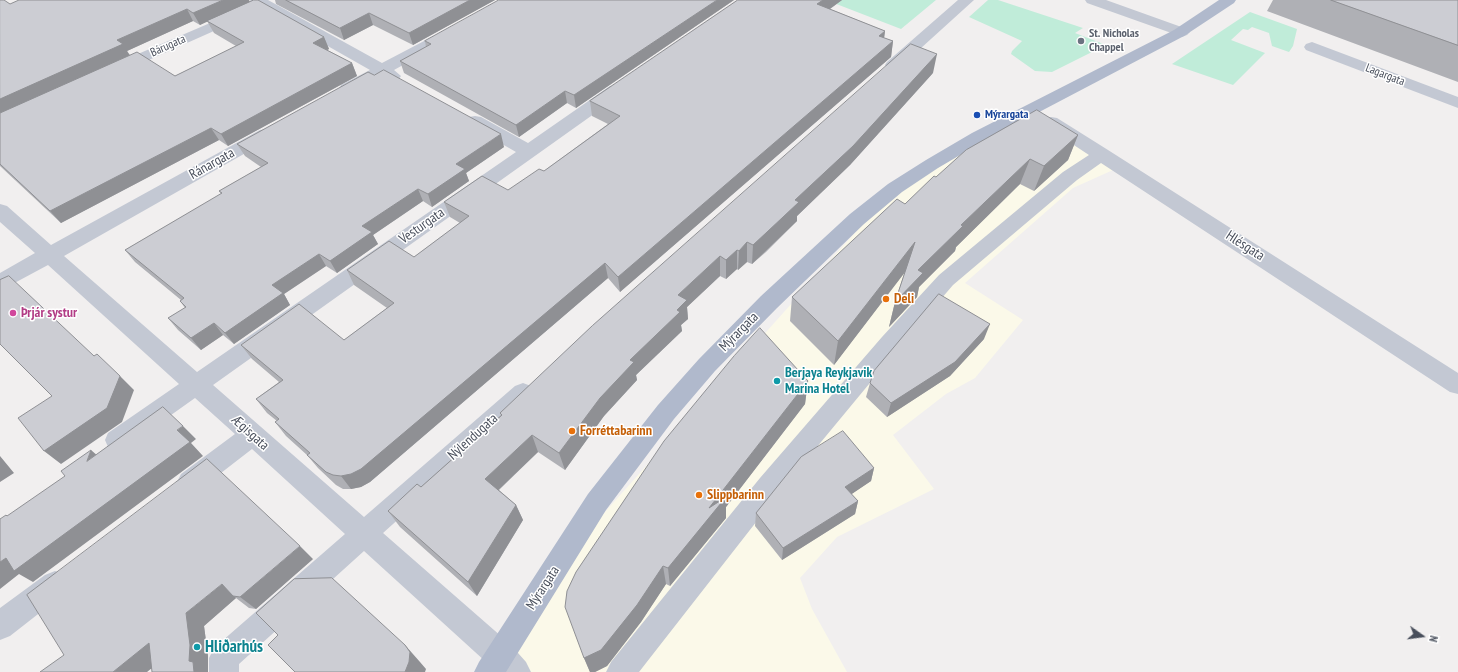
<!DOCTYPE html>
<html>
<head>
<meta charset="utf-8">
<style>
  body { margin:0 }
  #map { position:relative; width:1458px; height:672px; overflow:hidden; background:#f1efef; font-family:"PT Sans Narrow",sans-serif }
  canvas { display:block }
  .north { position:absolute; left:1402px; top:616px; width:40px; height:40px; -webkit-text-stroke:3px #fff; paint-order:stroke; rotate:104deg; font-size:11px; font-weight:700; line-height:16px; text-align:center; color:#484e5b }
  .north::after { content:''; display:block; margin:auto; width:14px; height:18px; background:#484e5b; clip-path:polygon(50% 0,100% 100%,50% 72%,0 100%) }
</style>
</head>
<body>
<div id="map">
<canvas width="1458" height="672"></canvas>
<div class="north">N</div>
</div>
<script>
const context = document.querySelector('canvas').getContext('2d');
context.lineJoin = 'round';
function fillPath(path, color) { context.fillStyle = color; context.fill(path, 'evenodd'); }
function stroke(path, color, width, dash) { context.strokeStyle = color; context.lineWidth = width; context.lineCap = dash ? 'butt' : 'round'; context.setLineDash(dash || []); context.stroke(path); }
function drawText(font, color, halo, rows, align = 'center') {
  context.font = font + ' "PT Sans Narrow",sans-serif'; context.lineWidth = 3; context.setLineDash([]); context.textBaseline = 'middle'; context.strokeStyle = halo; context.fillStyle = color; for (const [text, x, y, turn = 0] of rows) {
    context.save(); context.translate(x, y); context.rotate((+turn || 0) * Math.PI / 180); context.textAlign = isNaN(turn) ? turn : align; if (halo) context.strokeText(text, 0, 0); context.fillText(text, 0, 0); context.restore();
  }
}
fillPath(new Path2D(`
  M1029 110 1113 170 1073 188 965 283 1023 320 975 378 946 394 893 435 934 489 837 537 800 578 812 609 847 672H496L588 531 895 188Z`), '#fbf9e9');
fillPath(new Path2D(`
  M826 0H936L901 29Z
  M988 0H998L1083 28 1075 33 1106 45 1052 72 1035 71 1011 54 1012 51 1022 41 969 17Z
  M1250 12 1297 29 1293 46 1289 52 1272 46 1269 33 1252 27 1248 30 1243 29 1231 40 1265 53 1233 85 1172 64Z`), '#c0ecd9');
fillPath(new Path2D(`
  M250 0H268L382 63 447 29 452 27 457 29 460 32 457 35 394 70 401 76 399 79 393 81 382 77C370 83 355 96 341 93L339 89 341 85 370 70 252 3Z
  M958 0H974L899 68 893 70 887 68 885 65 887 62Z
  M1085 0H1106L1187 29 1190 32 1187 35 1182 37 1177 35 1087 3Z
  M238 11 243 12 245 15 243 18 122 72 116 74 110 72 108 69 110 66Z
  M1312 42 1458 97V108L1306 50 1304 47 1306 44Z
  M616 85 622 86 624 90 622 94 213 385 364 517 515 386 523 383 531 386 535 393 531 400 383 533 510 644 526 662 531 672H497L364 551 239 664V672H209V658L214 648 345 534 252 449 199 490 190 493 181 490 177 482 181 474 235 434 195 398 126 447 117 450 108 447 105 440 108 433 179 384 48 265 7 287 0 290V273L35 253 0 222V204L7 206 51 245 260 130 266 129 272 130 275 134 272 138 64 256 197 372 516 152 469 125 466 121 469 117 475 116 481 117 528 143 610 86Z
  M1051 117 1057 118 1108 150 1458 373V394L1450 392 1101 163 1077 180 953 285 898 349 778 494 639 672H606L611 662 760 478 882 337 939 275 1063 172 1089 155 1045 126 1042 122 1045 118Z
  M55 571 65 575 69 584 65 593 10 636 0 640V608L45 575Z`), '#c3c8d3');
fillPath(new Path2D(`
  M1219 0H1236L1234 3 1184 36 984 141 938 168 902 192 864 224 777 308 715 371 674 419 606 510 506 672H474L479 662 588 494 658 405 699 359 761 296 850 214 888 184 926 160 972 133 1174 30Z`), '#b0b9cc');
fillPath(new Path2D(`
  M0 0 10 4 250 2 324 37 329 49 327 50 352 63 357 76 228 146 219 140 61 223 0 166ZM193 21 200 25 207 21 214 33 236 46 175 76 130 55 127 51Z
  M275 0H495L413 45 373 25 344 40 276 4Z
  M734 0 576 108 567 103 519 137 404 73 400 61 426 47 425 41Z
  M738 0H842L830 9 885 31 884 38 893 41 891 57 620 292 608 278 370 482 361 487 351 489H343L336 485 318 468 307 455 286 436 275 422 277 421 267 413 256 399 279 382 252 359 241 345 344 340 387 308 354 285 347 270 414 257 460 223 450 217 444 202 508 190 544 171 608 124 592 116 590 101Z
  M1273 0H1458V82L1267 11Z
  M933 73 850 165 797 216V221L766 252 752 264 747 262 738 270 737 269 726 279 720 276 687 307 688 319 681 325 682 331 636 375 637 380 604 416 565 470 538 452 499 490 516 505 523 520 477 596 400 527 388 511 421 487 501 415 500 413Z
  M1078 135 1068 160 1034 191 1020 184 956 247 955 251 919 287 917 297 889 327 895 302 905 271 834 365 790 321 792 297 905 204 936 177Z
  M237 144 504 147 466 173 469 181 432 207 423 201 373 235 378 244 337 273 326 266 284 294 290 305 234 344 223 335 201 350 178 330 168 318 185 308 180 301 181 300 135 262 125 250 221 194 219 191 261 167 245 156Z
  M984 339 950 376 887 417 866 397 870 383Z
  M808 381 805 404 726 507V518L670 586 666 584 641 622 607 666 595 672H590L584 658Z
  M874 468 871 481 851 494 858 501 855 514 782 560 755 526 756 513Z
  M313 559 256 609 249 608 236 598 204 626 208 656V672L152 669 40 672Z`), '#afb0b5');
fillPath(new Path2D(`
  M223 0H249L250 2 200 25 193 13Z
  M470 0H495L413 45 409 33Z
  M717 0H734L576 108 574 95Z
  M823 0H842L816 19 817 4Z
  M187 9 193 21 127 51 130 56 0 115V99L117 40Z
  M369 13 373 25 344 40 340 28Z
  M885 31 883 46 879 36Z
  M324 37 329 49 318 55 313 43Z
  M893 41 891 57 620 292 618 277Z
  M937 54 933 73 850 165 797 216V221L752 264 753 245 795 200Z
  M352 63 357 76 228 146 221 134Z
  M565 91 567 103 519 137 516 125Z
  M211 128 219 140 61 223 50 211Z
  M501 134 504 147 466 173 469 181 432 207 428 194 456 164Z
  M1078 135 1068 160 1034 191 1044 166Z
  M1030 159 1020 184 956 247 955 251 919 287 917 297 889 327 895 302 918 270 961 225Z
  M418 189 423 201 373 235 378 244 337 273 330 261 362 226Z
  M747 242V262L738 270 739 251Z
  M915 242 909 267 834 365 838 341Z
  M737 250V269L726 279V260Z
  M319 254 326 266 284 294 290 305 234 344 225 333 272 285Z
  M720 256V276L687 307 688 319 681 325 682 331 636 375 637 380 604 416 565 470 559 453 600 398 630 360 677 310 678 295Z
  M605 263 608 278 370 482 361 487 351 489 341 476Z
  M214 323 223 335 201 350 191 338Z
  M990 324 984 339 950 376 887 417 891 403Z
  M120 376 134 390 122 422 61 464 44 451Z
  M808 381 805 404 726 507V518L670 586 668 568 709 508Z
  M183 426 196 439 191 443 203 456 33 582 19 574 0 589V562Z
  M532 435 538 452 493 495 485 479Z
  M91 450 107 464 87 461Z
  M0 456 14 473 0 482Z
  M874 468 871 481 843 500 845 487Z
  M858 501 855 514 782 560 783 548Z
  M516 505 523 520 477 596 468 582Z
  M300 546 313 559 256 609 240 597Z
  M663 566 666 584 641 622 607 666 595 672H590L584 658Z
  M222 584 236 598 204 626 208 656V672H194L189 661 186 613Z
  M149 643 168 655 147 672H113Z
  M405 645 420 662 426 669 425 672H405Z`), '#8f9094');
const building = new Path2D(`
  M0 0H4L10 4 19 0H223L193 13 187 9 117 40 123 44 0 99Z
  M254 0H258L324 37 313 43 352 63 221 134 211 128 50 211 0 164V113L137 52 175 76 244 42 207 21Z
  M286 0H470L409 33 369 13 340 28Z
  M499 0H717L574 95 565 91 516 125 400 61 431 44 425 41Z
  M738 0H823L817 4 885 31 879 36 893 41 618 277 605 263 361 469 351 474 341 476 333 475 326 472 307 455 310 453 275 422 279 419 256 399 283 380 241 345 299 304 344 340 394 303 347 270 389 241 414 257 469 216 444 202 482 176 508 190 539 169 544 171 620 116 590 101Z
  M1331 0H1458V45Z
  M911 44 937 54 853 146 795 200 799 202 767 232 753 245 747 242 739 251 737 250 726 260 720 256 678 295 687 300 677 310 680 312 630 360 634 362 600 398 559 453 532 435 485 479 516 505 468 582 388 511 417 484 421 487 502 415 500 413 592 326Z
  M384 70 501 134 456 164 465 169 428 194 418 189 362 226 372 232 330 261 319 254 272 285 283 293 225 333 214 323 191 338 168 318 186 307 180 301 184 298 125 250 222 193 219 191 268 163 237 144 368 72 374 75Z
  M1037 110 1078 135 1044 166 1030 159 961 225 963 226 918 270 923 273 895 302 915 242 838 341 792 297 897 199 905 204 934 176 936 177 966 150Z
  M9 276 94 356 97 354 120 376 107 408 44 451 18 418 52 396 0 344V280Z
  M939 294 990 324 955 362 891 403 870 383 874 371Z
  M760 328 808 381 709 508 726 497 668 568 663 566 637 605 601 650 584 658 565 607 567 591 576 572 664 441 734 356Z
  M163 407 183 426 177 430 190 442 14 571 6 558 0 562V519L6 515 7 516 65 476 61 471 91 450 87 461Z
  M843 431 874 468 845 487 858 501 783 548 756 513 801 457Z
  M207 459 300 546 240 597 233 596 222 584 186 613 190 645 189 661 193 662 194 672H152L149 643 113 672H40L64 655 27 595Z
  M332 578 405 645 410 652 409 662 405 672H295L268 645 278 635 256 613 294 579Z`);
fillPath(building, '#cccdd3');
stroke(building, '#8f9094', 1);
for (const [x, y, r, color] of [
  [1081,41,4,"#6b7280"],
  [977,115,4,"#1a4fb4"],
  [886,299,4,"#e8710a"],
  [13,313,4,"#d1479c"],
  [777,381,4,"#0f9aa8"],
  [572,431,4,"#e8710a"],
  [699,495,4,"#e8710a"],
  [197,647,4,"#0f9aa8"]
]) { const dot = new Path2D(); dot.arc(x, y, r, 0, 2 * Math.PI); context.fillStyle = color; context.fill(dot); stroke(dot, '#fff', 1.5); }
drawText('bold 12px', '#5b616d', '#fff', [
  ["St. Nicholas",1089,34],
  ["Chappel",1089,48]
], 'left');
drawText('12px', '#484e5b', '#fff', [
  ["Bárugata",168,46,-24],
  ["Lagargata",1385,75,21]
]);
drawText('bold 12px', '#164399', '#fff', [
  ["Mýrargata",985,115]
], 'left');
drawText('14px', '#484e5b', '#fff', [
  ["Ránargata",212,164,-29],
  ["Vesturgata",422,226,-35],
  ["Hlésgata",1245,246,33],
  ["Mýrargata",739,332,-45],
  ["Ægisgata",250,433,42],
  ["Nýlendugata",473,437,-42],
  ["Mýrargata",543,588,-57]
]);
drawText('bold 14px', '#c56008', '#fff', [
  ["Deli",894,299],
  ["Forréttabarinn",580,431],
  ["Slippbarinn",707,495]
], 'left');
drawText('bold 14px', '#b23c85', '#fff', [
  ["Þrjár systur",21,313]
], 'left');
drawText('bold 14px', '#0d838f', '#fff', [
  ["Berjaya Reykjavik",785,373],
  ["Marina Hotel",785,389]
], 'left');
drawText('bold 17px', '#0d838f', '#fff', [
  ["Hliðarhús",205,647]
], 'left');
</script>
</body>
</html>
